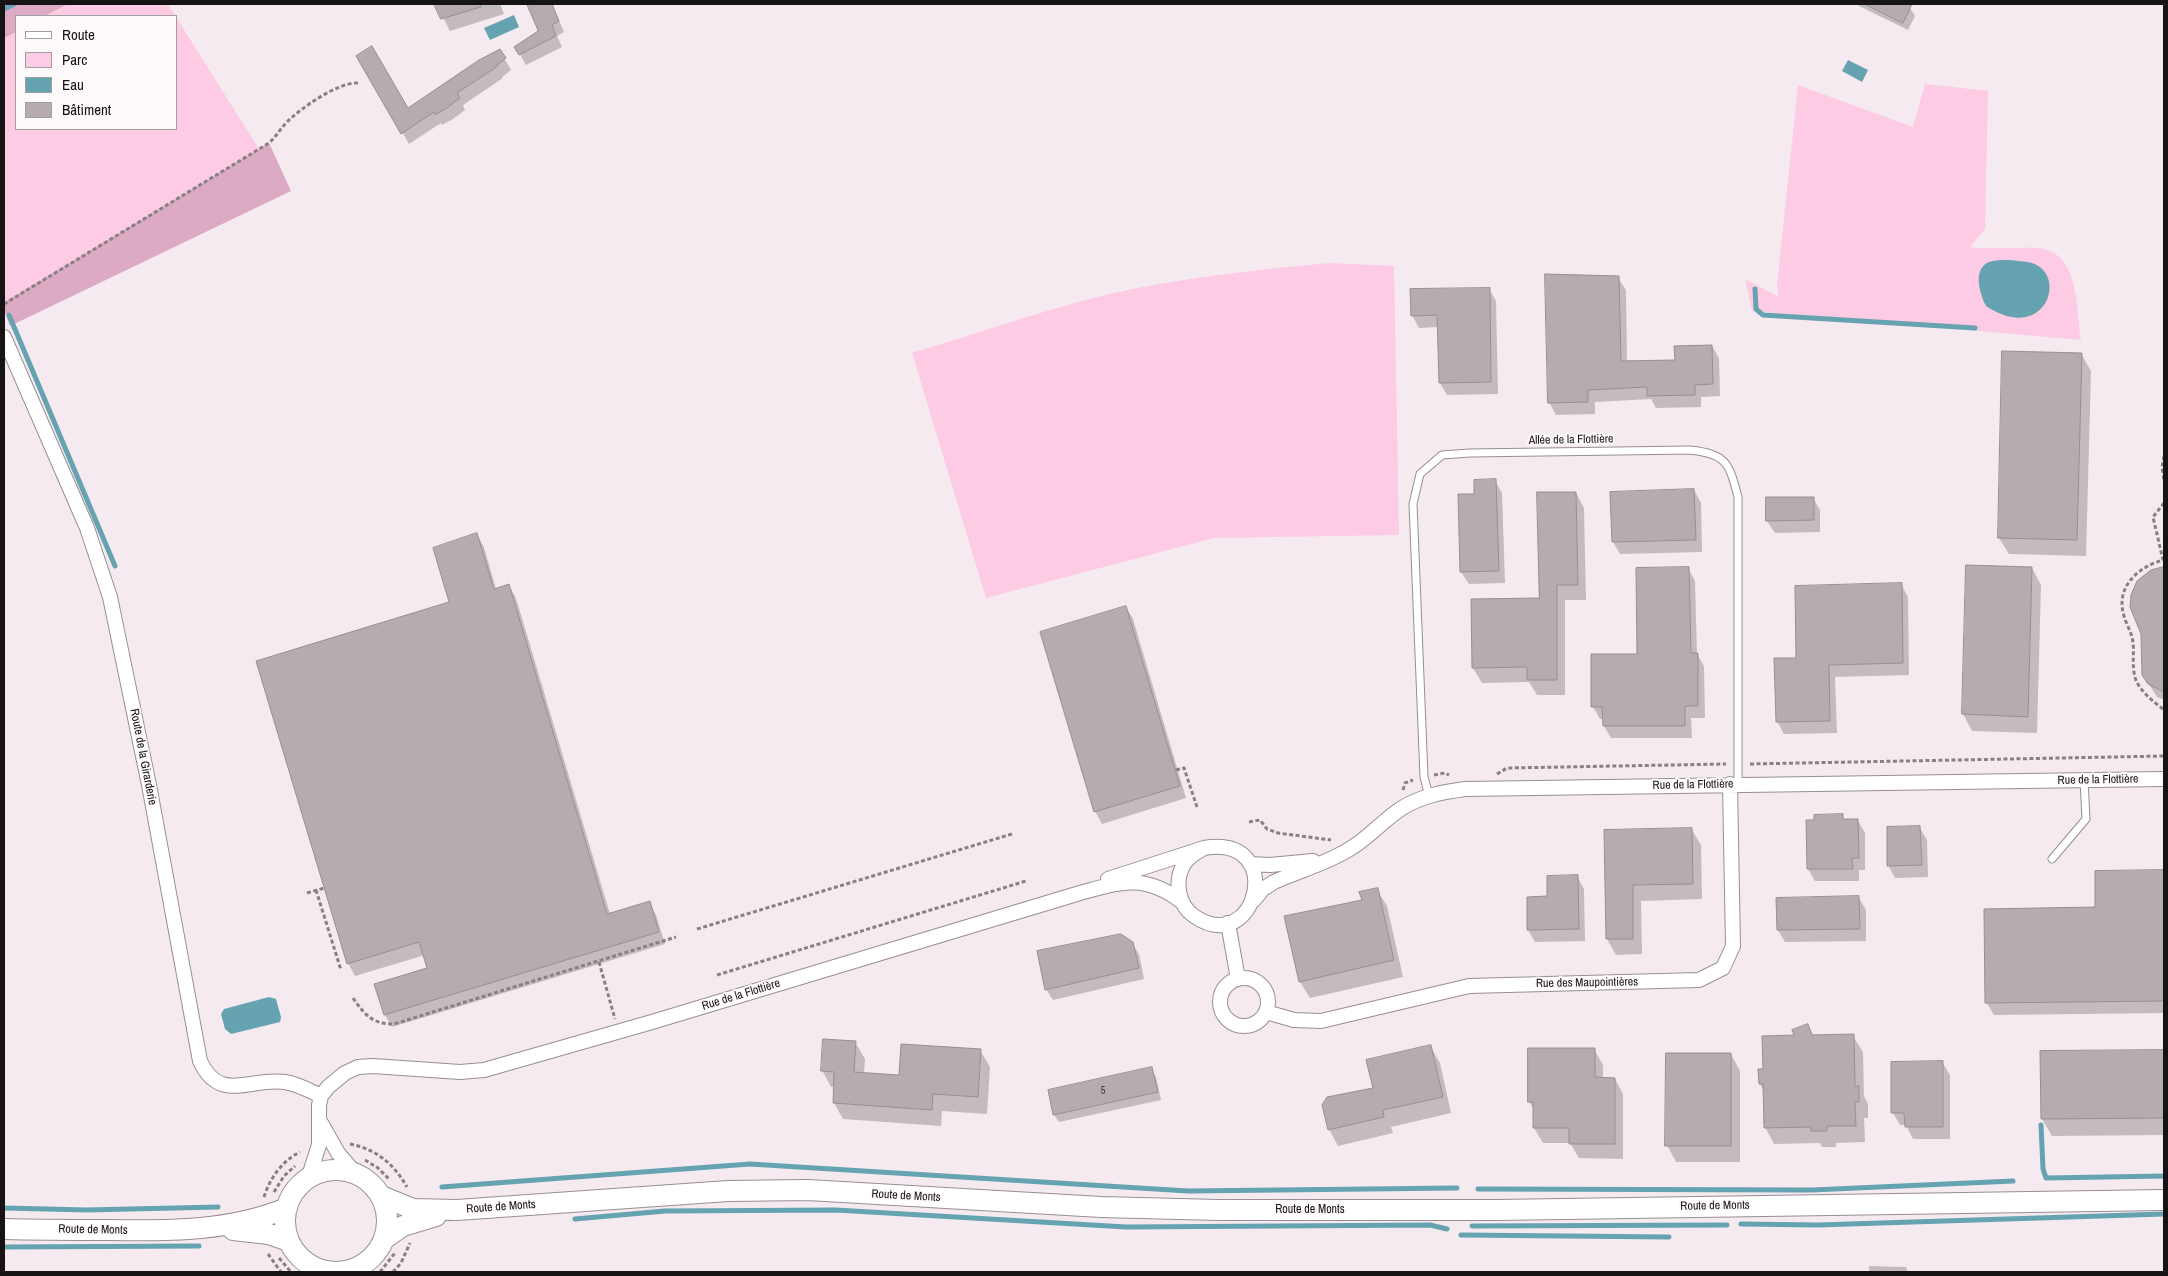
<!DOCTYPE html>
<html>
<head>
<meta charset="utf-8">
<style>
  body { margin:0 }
  #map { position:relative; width:2168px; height:1276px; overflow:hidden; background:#f5eaef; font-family:"Archivo Narrow",sans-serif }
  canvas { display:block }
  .frame { position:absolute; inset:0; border:5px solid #171315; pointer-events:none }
  .legend { position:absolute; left:15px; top:15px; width:162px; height:115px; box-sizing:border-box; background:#fef9fb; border:1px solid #a29d9f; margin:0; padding:6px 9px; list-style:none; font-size:15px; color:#171315 }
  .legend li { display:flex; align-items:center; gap:10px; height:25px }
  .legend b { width:25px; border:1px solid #a29d9f }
</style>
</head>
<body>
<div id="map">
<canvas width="2168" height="1276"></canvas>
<div class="frame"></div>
<ul class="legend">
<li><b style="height:6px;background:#fff"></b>Route</li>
<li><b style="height:14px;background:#fdcbe3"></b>Parc</li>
<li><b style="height:14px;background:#65a3b0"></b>Eau</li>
<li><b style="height:14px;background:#b5abb0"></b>Bâtiment</li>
</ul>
</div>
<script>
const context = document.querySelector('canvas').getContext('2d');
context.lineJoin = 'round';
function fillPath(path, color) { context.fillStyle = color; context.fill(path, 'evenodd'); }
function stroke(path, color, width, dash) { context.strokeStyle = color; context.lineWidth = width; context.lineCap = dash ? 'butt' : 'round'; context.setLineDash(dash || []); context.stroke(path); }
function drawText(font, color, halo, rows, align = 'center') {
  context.font = font + ' "Archivo Narrow",sans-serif'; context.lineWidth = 4; context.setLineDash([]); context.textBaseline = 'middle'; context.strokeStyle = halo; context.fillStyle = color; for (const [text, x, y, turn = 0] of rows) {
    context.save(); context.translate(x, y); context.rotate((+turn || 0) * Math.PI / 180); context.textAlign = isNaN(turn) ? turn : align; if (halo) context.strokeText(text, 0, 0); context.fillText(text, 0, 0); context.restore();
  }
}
fillPath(new Path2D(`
  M68 4H167L176 16H45Z
  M176 17 259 149 4 304V38L16 32V129H176Z
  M1925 84 1988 91 1985 229 1970 247C1991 250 2013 247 2035 248 2080 249 2076 308 2081 340L1752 311 1745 279 1779 297 1777 285 1798 85 1913 127Z
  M1330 263 1394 266 1399 535 1214 538 986 598 912 353C975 334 1041 311 1105 295 1179 278 1254 270 1330 263Z`), '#fdcbe3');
fillPath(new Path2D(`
  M4 4H68L45 16H16V32L4 38Z
  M269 143 291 191 10 326 4 310 5 302Z`), '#dcaac2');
fillPath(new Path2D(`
  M514 15 519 27 490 40 484 28Z
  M1848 60 1868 70 1862 82 1842 71Z
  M2009 260C2017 261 2025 261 2032 263 2069 275 2045 345 1986 306 1980 294 1972 269 1989 262 1995 260 2003 260 2009 260Z
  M269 997 276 999 281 1017 280 1022 231 1034 225 1029 221 1014 224 1009Z`), '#65a3b0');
fillPath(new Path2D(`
  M436 4H500L504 14 450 31Z
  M528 4H552L564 32 557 36 562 47 526 65 516 47 540 32Z
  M1855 4H1902L1910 8 1915 16 1908 30Z
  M500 51 511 70 502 77 503 78 463 105 465 110 453 119 442 125 441 123 409 144 358 56 408 110Z
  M1618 278 1626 290 1627 362 1676 361 1712 346 1719 358 1720 396 1701 397V407L1656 408 1651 399 1595 402V414L1556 415 1549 402Z
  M1489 289 1496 301 1498 394 1447 395 1440 383 1439 327 1419 328 1412 315Z
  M2082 355 2091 371 2086 556 2009 554 1999 538Z
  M1495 481 1502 493 1505 583 1469 584 1461 572 1476 495Z
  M1694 490 1701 503 1702 552 1620 554 1613 542Z
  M1576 493 1584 508 1586 600H1565V695H1537L1529 682 1482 683 1473 668 1540 599Z
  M1813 498 1820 510V532L1775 533 1767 521Z
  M477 535 484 547 496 589 509 586 516 598 610 914 649 902 656 915 665 944 392 1027 385 1015 376 985 429 969 425 955 355 976 348 963 451 603Z
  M1967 566 2032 568 2041 585 2037 733 1972 731 1963 714Z
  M1688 568 1695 581 1697 654 1704 666 1705 718H1691L1692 738H1611L1604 726V719H1600L1593 707 1639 655Z
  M2164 569V700L2157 697 2143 675 2151 572Z
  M1901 584 1908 597 1909 675 1835 677 1837 733 1784 734 1777 721 1797 659Z
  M1126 607 1133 619 1186 798 1102 824 1095 811Z
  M1842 815 1845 821H1858L1865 833V870H1859V881H1815L1808 869 1807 821Z
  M1920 828 1927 840 1928 877 1895 878 1888 865Z
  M1692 830 1701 845 1702 899 1641 901 1642 954 1616 955 1607 939 1605 831Z
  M2164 872V1013L1994 1015 1987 1003 2096 908V873Z
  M1577 876 1584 889 1585 941 1535 942 1528 930 1548 898Z
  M1377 890 1387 906 1403 977 1310 998 1300 982 1363 901Z
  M1859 898 1866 910V941L1785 942 1778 930Z
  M1132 943 1139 954 1144 979 1053 1000 1046 989Z
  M1808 1026 1814 1036H1853L1863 1052 1864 1096 1868 1104V1118H1864L1865 1142 1836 1143V1147H1822L1820 1143 1774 1144 1765 1127 1764 1091 1760 1084 1764 1070Z
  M855 1042 865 1059 864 1074 900 1077 980 1050 990 1067 987 1114 942 1111 941 1126 843 1119 834 1103 835 1087H831L822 1070Z
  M1430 1046 1440 1063 1451 1113 1391 1127 1393 1133 1338 1146 1329 1129 1374 1088Z
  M1594 1049 1603 1065V1079H1615L1623 1094V1159L1579 1158 1570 1143H1543L1534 1128V1110L1529 1101Z
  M2164 1051V1135L2052 1136 2042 1119 2041 1053Z
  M1731 1054 1740 1071V1162H1676L1667 1145Z
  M1942 1062 1950 1075V1139H1913L1906 1125H1900L1893 1113Z
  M1151 1069 1156 1077 1161 1100 1059 1122 1054 1115Z
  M1869 1266 1906 1267 1908 1272H1869Z`), '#0003');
stroke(new Path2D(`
  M4 9 14 4
  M1755 289 1756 309 1763 315 1975 328
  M9 315 115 566
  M2041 1125 2043 1169 2046 1178 2164 1176
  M442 1187 750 1164 1188 1191 1457 1188
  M1478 1189 1812 1190 2013 1181
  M4 1208 87 1210 218 1207
  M575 1219 665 1211 836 1210 1126 1227 1430 1225 1447 1229
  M1741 1224 1818 1225 2164 1214
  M1472 1226 1727 1225
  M1461 1235 1669 1237
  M4 1247 199 1246`), '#65a3b0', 5);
const building = new Path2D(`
  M434 4H480L481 7 441 19Z
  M527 4H552L559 21 552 25 556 36 519 55 514 47 538 31Z
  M1865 4H1912L1903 23Z
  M372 46 408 108 479 60 500 49 506 58 497 65 498 66 457 93 460 98 447 108 435 115 434 112 401 134 356 56Z
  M1545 274 1619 276 1621 361 1675 360 1674 346 1712 345 1713 384 1695 385V395L1647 396V387L1588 390V402L1548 403Z
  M1490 288 1491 382 1439 383 1437 315 1411 316 1410 289Z
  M2002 351 2082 353 2077 540 1998 538Z
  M1496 479 1499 571 1460 572 1458 494H1474V480Z
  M1694 489 1696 540 1612 542 1610 492Z
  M1537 492H1576L1578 585H1557V680H1527V667L1472 668 1471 599 1539 598Z
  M1766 497H1814V520L1766 521Z
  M477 533 494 589 509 584 607 914 650 901 659 932 384 1015 374 984 427 968 419 942 347 964 256 661 449 602 433 548Z
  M1966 565 2032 567 2028 717 1962 714Z
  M1689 567 1691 653H1698V706H1685V726H1603L1602 707H1591V654H1637L1636 568Z
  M2164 567V692L2148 684 2142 675 2141 634 2130 607 2131 595 2137 581 2151 570Z
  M1902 583 1903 663 1829 665 1830 721 1776 722 1774 658H1796L1795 586Z
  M1126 606 1180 786 1094 812 1040 632Z
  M1843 814V819H1858L1859 858H1852L1853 869H1807L1806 820H1814V815Z
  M1920 826 1922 865 1887 866V827Z
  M1692 828 1693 884 1633 885V939H1606L1604 830Z
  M2164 870V1001L1985 1003 1984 909 2095 907V871Z
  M1578 875 1579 929 1527 930V897L1547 896V876Z
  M1378 888 1394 960 1299 982 1284 916 1362 900 1359 892Z
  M1859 896 1860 929 1777 930 1776 898Z
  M1121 934 1133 942 1139 968 1045 990 1037 951Z
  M1808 1024 1812 1035 1854 1034 1855 1086H1859V1102H1855L1856 1126H1827V1131H1811V1127L1764 1128 1763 1084H1759L1758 1069H1763L1762 1036 1794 1035 1792 1030Z
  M823 1039 856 1041 854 1072 899 1075 901 1044 981 1049 978 1097 933 1094 932 1110 833 1103 834 1072 821 1071Z
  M1431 1045 1443 1097 1383 1110 1384 1117 1328 1130 1322 1105 1327 1097 1373 1088 1366 1060Z
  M1528 1048H1595V1077L1615 1078V1144H1569V1128H1533V1102H1528Z
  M2164 1050V1118L2041 1119 2040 1051Z
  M1666 1053H1731V1146H1665Z
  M1943 1061V1127H1905L1904 1113H1891V1062Z
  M1152 1067 1158 1092 1053 1115 1048 1090Z`);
fillPath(building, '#b5abb0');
stroke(building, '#988e92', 1);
const service = new Path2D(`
  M1429 796 1424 777 1413 504 1420 474 1442 455 1470 453 1690 450C1727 454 1729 463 1738 497V784
  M2052 859 2086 819 2084 780`);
const minor = new Path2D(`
  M4 337 87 528 110 597 149 785 200 1061C220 1104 250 1077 285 1082 298 1084 310 1091 321 1096
  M1250 864 1270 865 1313 861
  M1108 879 1204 848C1288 834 1257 959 1194 916 1178 905 1174 881 1184 864 1189 856 1197 852 1204 848
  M1254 900 1263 889 1274 882C1298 871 1325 864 1348 850 1368 839 1383 820 1402 808 1421 796 1443 792 1465 789L2164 779
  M1228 923 1238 979
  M1220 1002a24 24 0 1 1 48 0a24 24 0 1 1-48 0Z
  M1266 1012 1294 1020 1321 1021 1469 986 1699 980 1723 968 1733 946 1730 784
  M321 1123 338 1153 356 1174
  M308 1179 319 1145V1105L321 1096 328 1087 345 1073 358 1067 373 1066 460 1072 484 1070 652 1022 1080 893C1122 881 1146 874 1182 902
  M311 1265 316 1272
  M357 1272 360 1266`);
const secondary = new Path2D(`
  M285 1221a51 51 0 1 1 102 0a51 51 0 1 1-102 0Z
  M381 1196 413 1209 457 1210 728 1191 808 1190 1101 1207 1219 1210H1497L2164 1200
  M4 1229C39 1230 75 1230 111 1230 171 1231 231 1231 287 1208
  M233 1230 269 1234 289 1241
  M384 1239 403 1226 436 1216`);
stroke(service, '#988e93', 9);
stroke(minor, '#988e93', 16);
stroke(secondary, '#988e93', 22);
stroke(new Path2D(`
  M4 304 269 143C276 137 280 129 287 122 301 108 338 82 358 83
  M2164 456 2162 467 2164 480
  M2164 503 2153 517 2163 560C2138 567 2115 587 2124 616 2126 623 2130 630 2132 637 2135 649 2132 660 2134 672 2135 688 2153 701 2164 710
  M1750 764 2164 756
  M1176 770 1184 768 1197 807
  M1497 774 1507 768 1726 764
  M1434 775 1445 773 1449 775
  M1403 790 1405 783 1413 780
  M1249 822 1260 820 1267 829 1278 833 1331 840
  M316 890 341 970
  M307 893 324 888
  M697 929 1012 834
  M599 962 615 1019
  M717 975 1026 881
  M353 998C365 1015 372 1024 394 1024L676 937
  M350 1144C376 1149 394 1164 407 1187
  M365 1160 378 1168 389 1179
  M274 1192 284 1176 295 1166
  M264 1197C270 1178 282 1161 300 1152
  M268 1254 281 1272
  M279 1258 291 1272
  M380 1272 395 1253
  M393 1272 401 1263 410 1243`), '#888084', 3, [4, 2.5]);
stroke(service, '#fff', 7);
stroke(minor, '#fff', 14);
stroke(secondary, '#fff', 20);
drawText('10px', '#3e393c', null, [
  ["5",1103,1091]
]);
drawText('12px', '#171315', '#fef9fb', [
  ["Allée de la Flottière",1571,440,-1],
  ["Route de la Girarderie",143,757,79],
  ["Rue de la Flottière",2098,780,-1],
  ["Rue de la Flottière",1693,785,-1],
  ["Rue des Maupointières",1587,983,-1],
  ["Rue de la Flottière",741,995,-17],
  ["Route de Monts",906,1196,3],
  ["Route de Monts",1715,1206,-1],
  ["Route de Monts",501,1207,-4],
  ["Route de Monts",1310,1210],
  ["Route de Monts",93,1230,1]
]);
</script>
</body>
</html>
